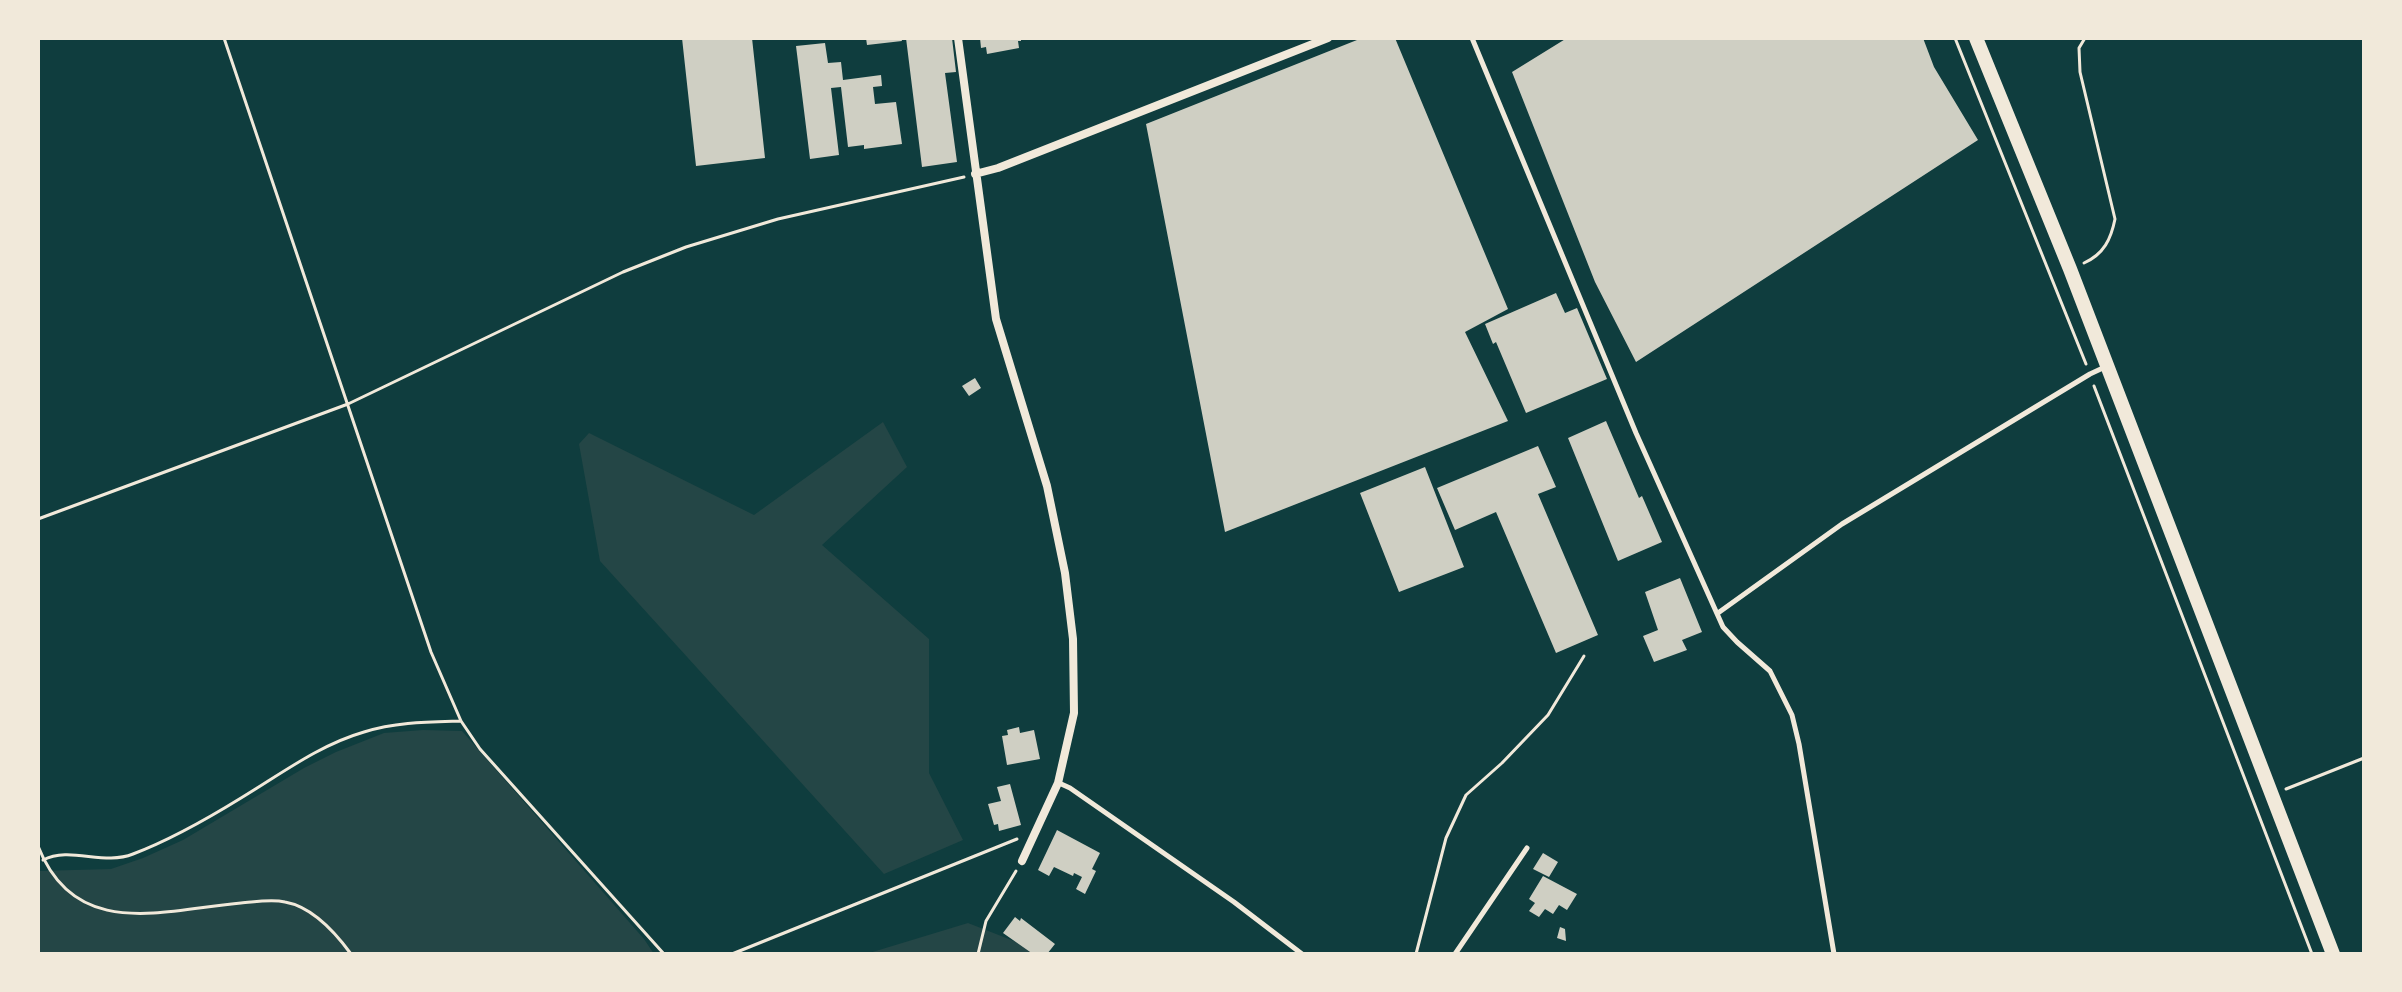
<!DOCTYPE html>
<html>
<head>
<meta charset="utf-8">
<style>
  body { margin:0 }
  #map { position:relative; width:2402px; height:992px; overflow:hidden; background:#0f3d3e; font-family:"Libre Baskerville",serif }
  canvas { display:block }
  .frame { position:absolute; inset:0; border:40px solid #f1e9da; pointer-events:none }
</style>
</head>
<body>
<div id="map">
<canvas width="2402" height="992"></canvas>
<div class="frame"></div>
</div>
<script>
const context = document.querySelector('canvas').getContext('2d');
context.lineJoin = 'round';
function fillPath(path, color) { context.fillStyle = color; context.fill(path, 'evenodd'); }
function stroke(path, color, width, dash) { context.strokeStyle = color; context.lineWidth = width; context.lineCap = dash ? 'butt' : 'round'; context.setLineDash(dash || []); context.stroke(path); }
fillPath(new Path2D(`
  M883 422 907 467 822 545 929 639V773L963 840 884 874 600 561 579 444 589 433 754 515Z
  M423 730 462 731 644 939 654 954H38V871L111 869 143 858 183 840 304 768 336 752 384 733Z
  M968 923 1047 954H866Z`), '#244646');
fillPath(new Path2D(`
  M682 38H752L765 158 696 166Z
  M866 38H901L902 41 867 45Z
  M906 38H952L956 72 945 73 957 162 922 167Z
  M980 38H1021V41H1018L1019 48 987 54 986 47 981 48Z
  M1362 38H1395L1508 309 1465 332 1508 421 1225 532 1146 124Z
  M1567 38H1923L1934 67 1978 140 1636 362 1595 282 1512 72Z
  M825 43 828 63 841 62 843 80 881 75 882 86 873 87 875 104 896 102 902 144 864 149V145L848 147 841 87 831 88 839 155 810 159 796 46Z
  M1556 293 1565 313 1577 308 1607 379 1526 413 1496 342 1493 344 1485 324Z
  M975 378 981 388 969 396 962 386Z
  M1606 421 1639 498 1642 496 1662 542 1618 561 1568 438Z
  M1538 446 1556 487 1538 494 1598 635 1556 653 1496 512 1455 530 1437 488Z
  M1425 467 1464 567 1399 592 1360 493Z
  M1680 578 1702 632 1682 640 1687 650 1654 662 1643 636 1658 630 1645 592Z
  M1019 727 1020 733 1034 730 1040 759 1007 765 1002 736 1008 735 1007 730Z
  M1010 784 1021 825 999 831 998 824 994 825 988 804 1001 801 997 787Z
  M1057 830 1100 853 1092 869 1096 871 1085 894 1076 889 1082 877 1074 873 1073 876 1054 867 1049 876 1038 870Z
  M1543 853 1558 862 1549 877 1533 869Z
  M1543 876 1577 894 1567 910 1559 905 1553 914 1545 909 1539 917 1529 911 1535 903 1529 899Z
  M1015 917 1020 921 1021 918 1055 944 1047 954H1033L1003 933Z
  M1560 927 1565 929 1566 941 1557 938Z`), '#cfcfc3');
stroke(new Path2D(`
  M224 38 431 652 461 721 480 749 664 954
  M1955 38 2086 364
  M2084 263C2104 254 2111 239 2115 219L2080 72 2079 48 2085 38
  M2094 386 2312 954
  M38 519 348 404 623 272 686 247 778 219 964 177
  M2286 789 2364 758
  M38 846C75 941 163 910 241 903 255 902 271 899 285 902 313 907 335 932 351 954
  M43 860C70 846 104 866 133 854 170 840 207 819 241 798 281 774 319 745 364 732 396 722 428 722 461 721
  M732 954 1017 839
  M978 954 986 921 1016 871
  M1416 954 1446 838 1466 795 1502 763 1548 715 1584 656`), '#f1e9da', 3);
stroke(new Path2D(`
  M1472 38 1636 433 1723 627 1737 642 1770 671 1792 715 1799 744 1834 954
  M1718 613 1842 524 2090 374 2105 367
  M1059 783 1070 788 1234 902 1302 954
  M1455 954 1527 848`), '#f1e9da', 5);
stroke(new Path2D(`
  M958 38 996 319 1047 486 1065 573 1073 639 1074 713 1058 783 1022 861
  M975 174 998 168 1328 38`), '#f1e9da', 8);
stroke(new Path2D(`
  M1976 38 2070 269 2333 954`), '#f1e9da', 14);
</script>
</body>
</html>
